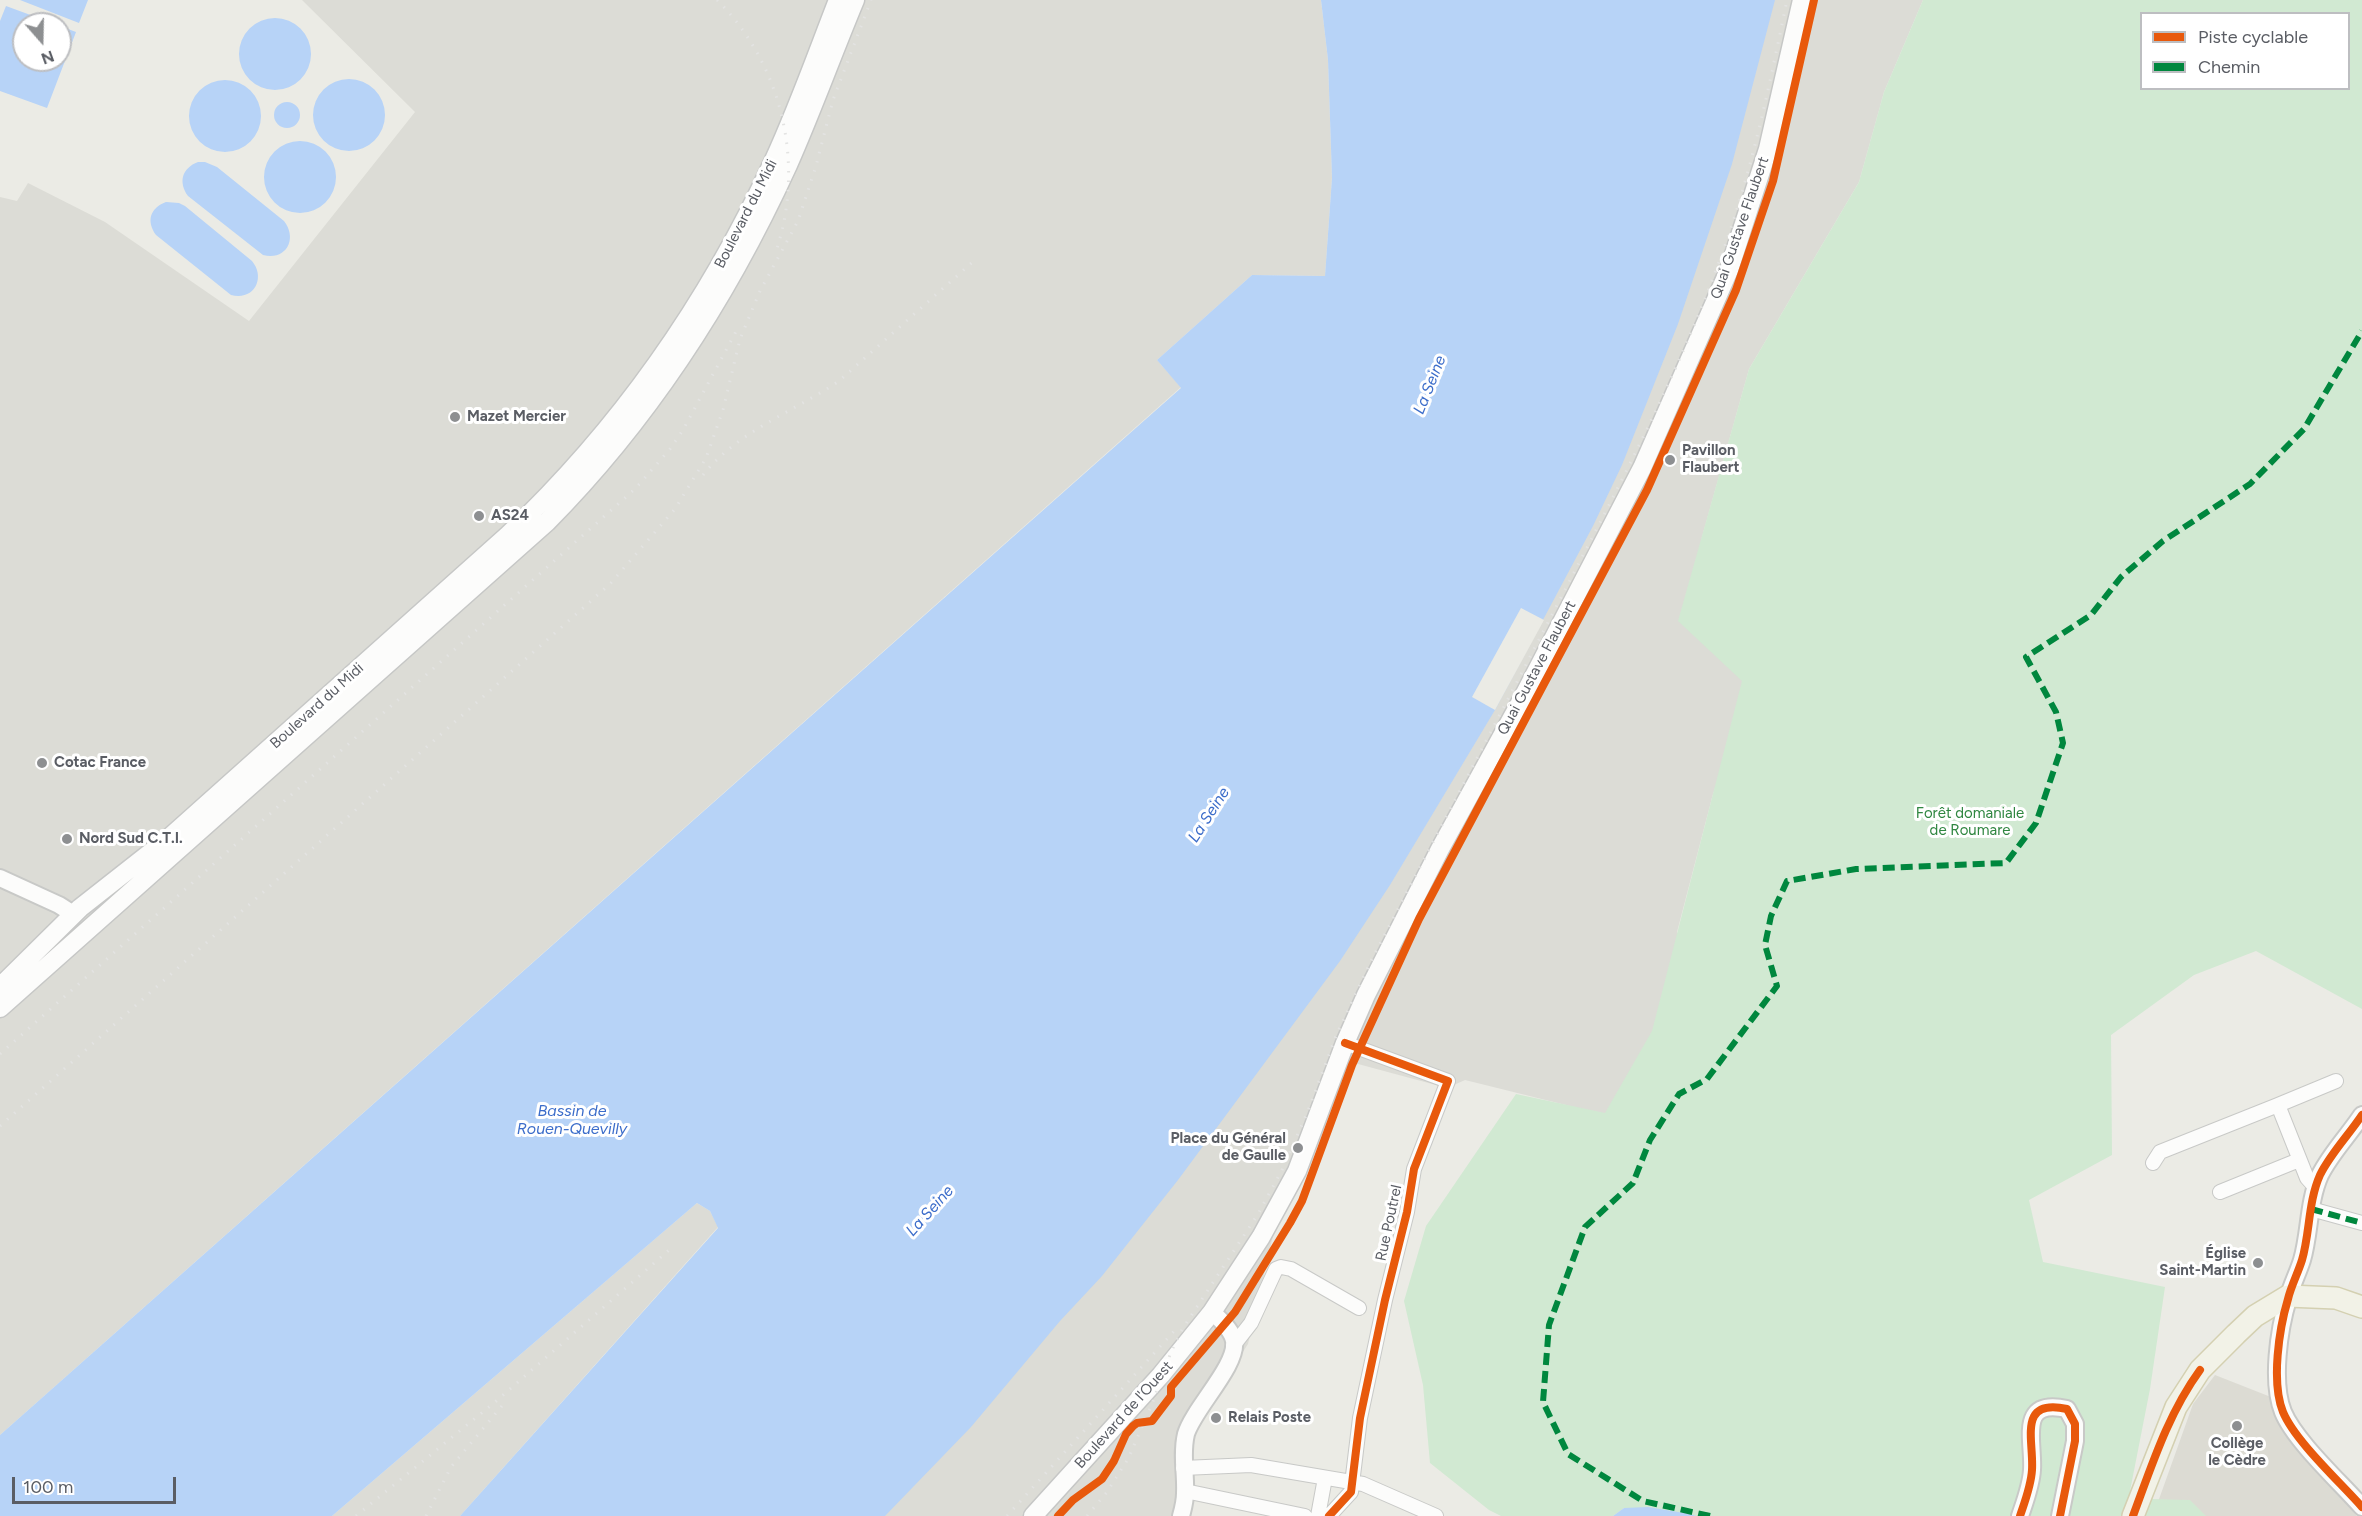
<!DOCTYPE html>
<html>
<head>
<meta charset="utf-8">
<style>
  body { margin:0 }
  #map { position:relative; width:2362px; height:1516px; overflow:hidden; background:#ebebe5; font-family:Figtree,sans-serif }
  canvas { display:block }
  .legend { position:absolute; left:2140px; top:12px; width:210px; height:78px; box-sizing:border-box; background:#fff; border:2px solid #bdbec1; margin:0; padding:8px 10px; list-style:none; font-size:18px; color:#5a5d64 }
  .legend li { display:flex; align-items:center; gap:12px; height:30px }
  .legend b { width:30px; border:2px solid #bdbec1 }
  .north { position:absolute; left:12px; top:12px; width:60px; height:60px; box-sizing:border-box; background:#fff; border:2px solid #bdbec1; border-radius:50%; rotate:160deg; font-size:16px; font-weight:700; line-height:24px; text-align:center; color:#5a5d64 }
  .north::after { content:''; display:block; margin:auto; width:21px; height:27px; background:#8d8f91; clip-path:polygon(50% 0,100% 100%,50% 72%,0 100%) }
  .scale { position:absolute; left:12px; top:1477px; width:164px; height:27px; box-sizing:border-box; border:3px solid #5a5d64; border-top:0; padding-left:8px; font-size:18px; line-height:21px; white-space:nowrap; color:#5a5d64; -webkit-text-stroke:4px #fff; paint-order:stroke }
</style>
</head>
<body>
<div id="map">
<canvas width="2362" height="1516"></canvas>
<ul class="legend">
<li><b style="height:8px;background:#e8590c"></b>Piste cyclable</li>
<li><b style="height:8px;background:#00873e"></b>Chemin</li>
</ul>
<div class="north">N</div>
<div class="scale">100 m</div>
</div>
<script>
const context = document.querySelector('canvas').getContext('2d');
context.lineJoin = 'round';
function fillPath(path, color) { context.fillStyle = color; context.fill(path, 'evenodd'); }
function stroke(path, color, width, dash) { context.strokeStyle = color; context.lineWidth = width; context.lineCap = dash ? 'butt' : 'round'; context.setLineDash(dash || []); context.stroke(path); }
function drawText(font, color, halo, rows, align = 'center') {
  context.font = font + ' Figtree,sans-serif'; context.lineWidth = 6; context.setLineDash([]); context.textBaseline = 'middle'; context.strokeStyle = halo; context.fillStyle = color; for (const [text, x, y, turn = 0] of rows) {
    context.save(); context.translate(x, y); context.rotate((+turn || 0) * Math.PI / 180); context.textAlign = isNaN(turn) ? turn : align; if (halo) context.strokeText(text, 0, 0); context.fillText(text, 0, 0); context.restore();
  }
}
fillPath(new Path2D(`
  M302 0H1321L1328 60 1332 178 1325 276 1252 275 1157 360 1181 387 0 1435V197L17 201 28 183 105 222 249 321 415 112Z
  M1773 0H1923L1884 92 1859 182 1749 369 1702 537 1689 630 1746 673 1744 706 1713 794 1677 932 1685 983 1613 1121 1582 1109 1465 1080 1447 1088 1347 1061 1281 1201 1248 1344 1196 1423 1188 1450V1516H842Z
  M697 1203 710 1211 718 1227 460 1516H332Z`), '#dcdcd6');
fillPath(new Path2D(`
  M2215 1375 2276 1399 2299 1447 2357 1516H2153L2193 1404Z`), '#dcdbd3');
fillPath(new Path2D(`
  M1923 0H2362V1009L2256 951 2194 975 2111 1035 2112 1155 2029 1200 2043 1262 2165 1287 2150 1389 2130 1491 2151 1499 2190 1500 2206 1516H1696L1624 1508 1613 1516H1501L1489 1510 1430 1463 1423 1385 1404 1301 1426 1226 1516 1094 1605 1113 1652 1031 1742 681 1678 621 1749 369 1859 182 1884 92ZM2142 14H2348V88H2142Z`), '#d1e9d2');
fillPath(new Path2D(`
  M20 0H88L79 23Z
  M1321 0H1775L1732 164 1678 324 1622 465 1593 526 1495 710 1390 885 1340 961 1178 1180 1102 1276 1060 1321 971 1427 885 1516H460L718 1228 710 1211 697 1203 332 1516H0V1435L1181 388 1157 360 1252 275 1325 276 1332 178 1328 60Z
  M6 6 55 24H24V60H60V26L76 32 47 108 0 91V21Z
  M239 54a36 36 0 1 1 72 0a36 36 0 1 1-72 0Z
  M313 115a36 36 0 1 1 72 0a36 36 0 1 1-72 0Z
  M189 116a36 36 0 1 1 72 0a36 36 0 1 1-72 0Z
  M274 115a13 13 0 1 1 26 0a13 13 0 1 1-26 0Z
  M264 177a36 36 0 1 1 72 0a36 36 0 1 1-72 0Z
  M198 162H205L217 167 284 221C298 239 286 261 263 255L188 196C178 182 182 168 198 162Z
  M166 202 179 203 185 206 252 261C266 278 254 301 231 295L156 235C146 221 150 208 166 202Z
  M1648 1507 1690 1514 1696 1516H1613L1624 1508Z`), '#b7d3f7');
fillPath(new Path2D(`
  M1521 608 1544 620 1495 710 1472 697Z`), '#ebebe5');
const minor = new Path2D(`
  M2278 1105 2336 1081
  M2153 1163 2160 1152 2278 1105 2307 1178 2316 1188
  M2220 1192 2299 1160
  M2311 1209 2362 1223
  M1233 1346 1251 1323 1276 1269 1281 1267 1291 1269 1359 1308
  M1183 1468 1251 1465 1363 1484 1436 1516
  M1185 1491 1305 1516
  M1318 1516 1325 1478
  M1329 1516 1351 1492 1360 1418 1385 1300 1407 1212 1414 1169 1448 1081 1345 1043`);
const tertiary = new Path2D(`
  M0 878 59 905 73 914
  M2362 1115C2348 1136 2331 1153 2320 1175 2308 1202 2310 1233 2302 1260 2298 1273 2291 1286 2288 1299 2279 1329 2271 1382 2283 1412 2295 1441 2340 1482 2362 1507
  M1181 1516C1183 1509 1185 1501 1185 1493 1186 1473 1181 1454 1186 1434 1194 1408 1238 1365 1234 1341 1232 1330 1220 1319 1212 1312
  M2020 1516C2025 1501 2031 1486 2032 1470 2034 1440 2017 1398 2067 1409L2075 1424V1441L2060 1516`);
const secondary = new Path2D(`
  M0 987 80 908 169 838 507 536C620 429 709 302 774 160 798 108 817 54 838 0
  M0 1008 547 522C649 419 728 296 788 165 812 111 832 55 855 0
  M1033 1516 1161 1375 1212 1312 1261 1237 1297 1171 1345 1043 1366 995 1440 849 1519 705 1642 468 1729 270 1768 149 1802 0`);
const primary = new Path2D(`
  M2133 1516 2176 1407 2200 1370 2236 1334 2255 1316 2288 1296 2336 1298 2362 1307`);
stroke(minor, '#c8c9c7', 16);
stroke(tertiary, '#c8c9c7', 20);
stroke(secondary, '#c6c7c6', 21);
stroke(primary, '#d4d0b1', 24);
stroke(minor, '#fcfcfb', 14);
stroke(tertiary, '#fcfcfb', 16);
stroke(secondary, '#fcfcfb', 18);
stroke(primary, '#f2f2e7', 21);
stroke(new Path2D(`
  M717 0C783 65 806 167 775 254
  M703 475C738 431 793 412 839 381L976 259
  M0 1054 635 489 670 449 683 430 739 326
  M0 1126 610 584 675 509 706 458 723 410 740 339 760 291 798 221 816 166 833 100 871 0
  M356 1516 495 1402 669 1250
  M426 1516 451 1467 506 1401
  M1007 1516 1176 1329
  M1087 1516 1107 1492 1128 1459 1152 1404 1171 1352 1183 1328 1258 1214 1282 1170 1308 1111 1336 1036 1371 961C1436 836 1502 711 1567 586 1627 471 1688 355 1730 231 1755 156 1771 78 1787 0`), '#e3e3e2', 3, [1.5, 8]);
stroke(new Path2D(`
  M2311 1209 2362 1223
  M1710 1516 1643 1501 1568 1454 1543 1402 1549 1325 1585 1227 1633 1183 1650 1140 1679 1094 1707 1079 1777 986 1765 945 1771 916 1787 881 1856 869 2006 863 2036 823 2063 743 2056 712 2026 657 2091 615 2121 577 2163 541 2250 484 2304 429 2362 331`), '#00873e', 6, [12, 6]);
stroke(new Path2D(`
  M2362 1115C2348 1136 2331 1153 2320 1175 2308 1202 2310 1233 2302 1260 2298 1273 2291 1286 2288 1299 2279 1329 2271 1382 2283 1412 2295 1441 2340 1482 2362 1507
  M1058 1516 1073 1500 1102 1479 1114 1461 1126 1434 1133 1426 1137 1423 1152 1421 1171 1396V1387L1235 1312 1290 1223 1302 1201 1352 1065 1419 919 1647 490 1736 290 1773 181 1814 0
  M1329 1516 1351 1492 1360 1418 1385 1300 1407 1212 1414 1169 1448 1081 1345 1043
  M2020 1516C2025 1501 2031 1486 2032 1470 2034 1440 2017 1398 2067 1409L2075 1424V1441L2060 1516
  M2133 1516C2152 1465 2168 1414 2200 1370`), '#e8590c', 8);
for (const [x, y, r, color] of [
  [455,417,6,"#8d8f91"],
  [1670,460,6,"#8d8f91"],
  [479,516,6,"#8d8f91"],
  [42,763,6,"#8d8f91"],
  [67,839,6,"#8d8f91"],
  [1298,1148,6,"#8d8f91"],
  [2258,1263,6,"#8d8f91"],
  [1216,1418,6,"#8d8f91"],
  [2237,1426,6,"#8d8f91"]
]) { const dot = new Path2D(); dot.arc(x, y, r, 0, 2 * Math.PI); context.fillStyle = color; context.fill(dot); stroke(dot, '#fff', 2); }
drawText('15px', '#5a5d64', '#fff', [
  ["Boulevard du Midi",746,214,-63],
  ["Quai Gustave Flaubert",1740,228,-71],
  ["Quai Gustave Flaubert",1537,668,-62],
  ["Boulevard du Midi",317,706,-42],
  ["Rue Poutrel",1389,1223,-78],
  ["Boulevard de l'Ouest",1124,1415,-48]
]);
drawText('bold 15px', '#5a5d64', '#fff', [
  ["Mazet Mercier",467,417],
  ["Pavillon",1682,451],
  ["Flaubert",1682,468],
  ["AS24",491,516],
  ["Cotac France",54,763],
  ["Nord Sud C.T.I.",79,839],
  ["Place du Général",1286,1139,"right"],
  ["de Gaulle",1286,1156,"right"],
  ["Église",2246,1254,"right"],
  ["Saint-Martin",2246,1271,"right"],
  ["Relais Poste",1228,1418],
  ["Collège",2237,1444,"center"],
  ["le Cèdre",2237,1461,"center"]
], 'left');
drawText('15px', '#2f8640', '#fff', [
  ["Forêt domaniale",1970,814],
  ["de Roumare",1970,831]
]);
drawText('italic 16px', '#3c6dca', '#fff', [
  ["La Seine",1430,385,-68],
  ["La Seine",1209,815,-57],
  ["Bassin de",572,1111],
  ["Rouen-Quevilly",572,1129],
  ["La Seine",930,1211,-48]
]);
</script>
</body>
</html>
